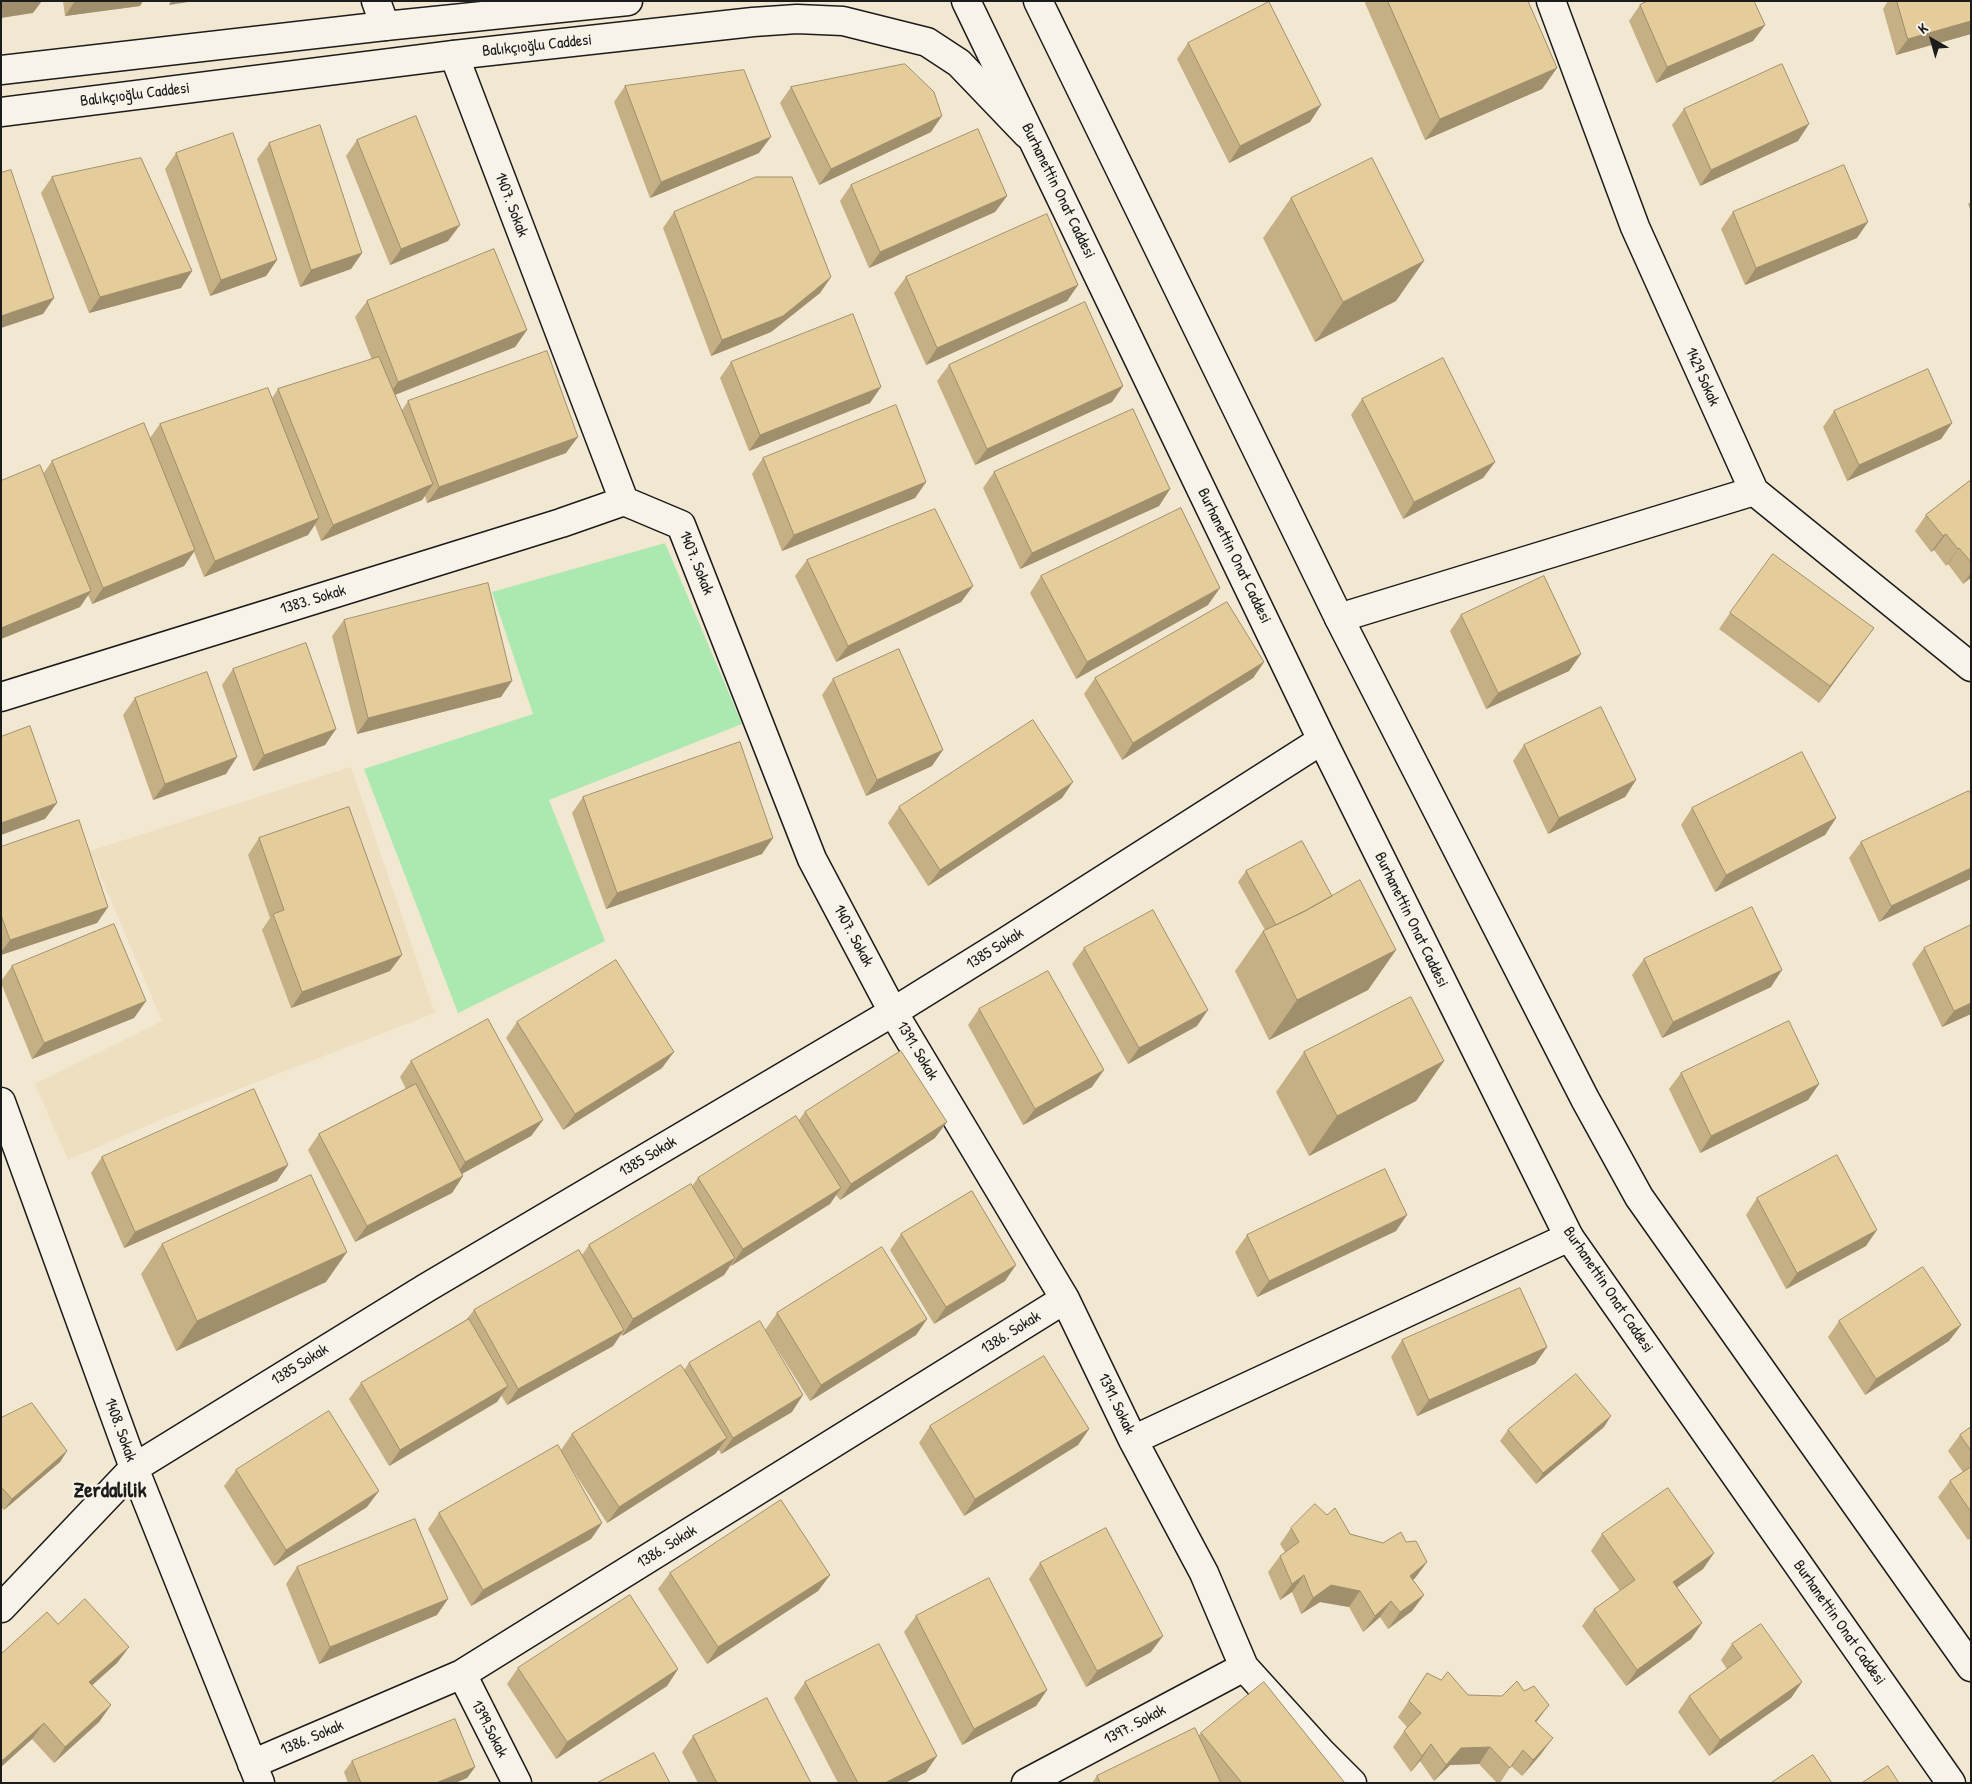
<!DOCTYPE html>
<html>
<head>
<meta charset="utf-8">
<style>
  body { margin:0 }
  #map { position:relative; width:1972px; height:1784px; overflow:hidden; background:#f2e7d1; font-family:"Patrick Hand",sans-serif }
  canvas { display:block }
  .frame { position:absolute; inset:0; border:2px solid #1c1c1c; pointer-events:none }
  .north { position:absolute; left:1907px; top:15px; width:50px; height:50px; -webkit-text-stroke:4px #f7f3e8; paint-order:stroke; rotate:322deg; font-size:14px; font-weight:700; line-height:20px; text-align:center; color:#1c1c1c }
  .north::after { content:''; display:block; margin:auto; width:18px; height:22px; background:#1c1c1c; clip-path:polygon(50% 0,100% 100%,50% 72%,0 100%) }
</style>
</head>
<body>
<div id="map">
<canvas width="1972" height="1784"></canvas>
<div class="frame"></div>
<div class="north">K</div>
</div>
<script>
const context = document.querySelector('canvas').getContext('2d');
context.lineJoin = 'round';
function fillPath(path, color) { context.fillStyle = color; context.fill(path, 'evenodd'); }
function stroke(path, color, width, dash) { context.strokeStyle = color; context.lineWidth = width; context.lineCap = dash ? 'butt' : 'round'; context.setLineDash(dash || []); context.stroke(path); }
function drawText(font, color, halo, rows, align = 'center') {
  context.font = font + ' "Patrick Hand",sans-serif'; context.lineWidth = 4.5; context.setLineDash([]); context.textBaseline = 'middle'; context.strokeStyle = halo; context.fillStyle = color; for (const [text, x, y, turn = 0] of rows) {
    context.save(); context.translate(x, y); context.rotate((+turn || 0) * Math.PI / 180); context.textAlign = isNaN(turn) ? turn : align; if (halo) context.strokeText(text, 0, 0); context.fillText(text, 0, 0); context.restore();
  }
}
fillPath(new Path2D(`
  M351 767 435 1013 172 1115 68 1160 35 1084 162 1021 90 851Z`), '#eedfc1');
fillPath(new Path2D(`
  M665 543 742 724 549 800 605 941 458 1013 364 769 533 714 492 592Z`), '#ace9b0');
const street = new Path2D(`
  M376 1 385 26
  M1551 1 1635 227 1754 491 1971 667
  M454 55 624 501 681 525 812 859 893 1012 1065 1299 1133 1440 1204 1573 1244 1667 1320 1751 1352 1783
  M1339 618 1754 491
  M1 697 561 523 624 501
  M1 1102 134 1468 260 1783
  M1133 1440 1569 1237
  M1 1608 134 1468 426 1288 893 1012 1004 943 1322 740
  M462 1674 517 1783
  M252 1764 462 1674 1065 1299
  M1026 1783 1244 1667`);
const secondary = new Path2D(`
  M1 70 385 26 628 1
  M1 112 454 55 753 22 797 19 843 21 927 42 959 63 1027 134`);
const primary = new Path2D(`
  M966 1 1322 740 1569 1237 1951 1783
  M1038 1 1339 618 1585 1099 1639 1197 1971 1667`);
stroke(street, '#1c1c1c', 31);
stroke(secondary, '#1c1c1c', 31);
stroke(primary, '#1c1c1c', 31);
stroke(street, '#f7f3e8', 28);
stroke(secondary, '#f7f3e8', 28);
stroke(primary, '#f7f3e8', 28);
fillPath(new Path2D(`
  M63 1H143L140 6 65 16Z
  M1366 1H1528L1557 68 1542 89 1425 140 1365 3Z
  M1888 1H1971V34L1896 55 1883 9Z
  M1640 5 1765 25 1753 41 1656 83 1629 21Z
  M1188 43 1321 105 1310 122 1229 163 1177 59Z
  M625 86 759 153 650 198 614 102Z
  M791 87 931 132 819 185 780 103Z
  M1684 109 1798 141 1700 186 1672 125Z
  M357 140 448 241 390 265 346 156Z
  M269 143 362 253 351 269 300 287 257 159Z
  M176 153 277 260 266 276 210 296 165 169Z
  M52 177 192 271 181 288 89 313 41 193Z
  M851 185 1007 196 995 212 869 268 840 201Z
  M1291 198 1396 301 1315 342 1263 238Z
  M1971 201V212L1968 204Z
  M674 212 831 277 820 293 771 332 711 356 663 228Z
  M1733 212 1857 238 1745 285 1721 229Z
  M906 277 1078 285 1067 301 926 365 894 293Z
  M367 301 527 330 515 347 395 395 402 410 408 401 566 453 427 503 425 496 422 500 321 541 315 525 308 535 204 577 194 552 184 566 92 604 88 595 80 607 1 639V481L43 474 52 461 150 438 160 424 272 398 278 389 372 360 355 317Z
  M731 362 870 403 749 451 720 378Z
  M949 365 1123 386 1112 402 975 465 937 381Z
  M1362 399 1495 462 1483 478 1403 519 1351 415Z
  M1834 411 1952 423 1941 439 1847 481 1823 427Z
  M763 458 926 482 915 498 782 551 752 474Z
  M994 472 1170 489 1159 506 1020 569 983 488Z
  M1971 480V581L1969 579 1963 584 1948 564 1946 566 1934 550 1931 552 1915 531 1926 515Z
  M807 560 973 586 961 602 836 662 795 576Z
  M1041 576 1208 605 1076 679 1030 593Z
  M1730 613 1874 628 1819 703 1719 629Z
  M1461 615 1581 654 1569 671 1486 709 1450 631Z
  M344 620 501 697 357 734 332 636Z
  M1264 662 1253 678 1122 760 1084 694 1095 678Z
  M233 669 336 729 325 745 253 771 222 685Z
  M833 679 932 766 866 796 822 695Z
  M135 698 226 774 153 800 123 715Z
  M1524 745 1636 780 1625 797 1548 834 1513 761Z
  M1971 794 1879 922 1849 858 1861 842Z
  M583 797 762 854 606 909 572 813Z
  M1062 798 928 886 888 823 899 807Z
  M1692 808 1836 818 1825 835 1715 892 1681 825Z
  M259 838 390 971 291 1008 262 930 270 918 248 855Z
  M1 847 108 907 97 923 1 955Z
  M1246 871 1332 896 1396 950 1368 990 1269 1040 1235 971 1263 931 1265 930 1238 882Z
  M1084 948 1197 1026 1128 1064 1072 964Z
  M1924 948 1971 1014 1942 1027 1912 964Z
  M1644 959 1771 987 1662 1038 1632 975Z
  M12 966 146 1001 134 1018 32 1059 1 983V981Z
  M979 1009 1092 1087 1023 1125 968 1025Z
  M517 1022 662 1068 563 1130 506 1038Z
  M1304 1052 1444 1061 1416 1101 1309 1156 1276 1092Z
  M411 1061 543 1120 531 1136 462 1174 463 1176 452 1193 355 1242 308 1150 319 1134 406 1089 400 1077Z
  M1681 1073 1819 1084 1808 1100 1700 1153 1669 1089Z
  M805 1112 935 1138 840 1200 836 1195 830 1204 731 1266V1265L724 1275 622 1336 621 1334 613 1346 507 1405 501 1395 497 1402 389 1466 349 1399 361 1383 466 1320 474 1310 582 1255 589 1245 692 1186 698 1178 799 1120Z
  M102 1157 288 1165 277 1181 124 1248 91 1173Z
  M1757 1198 1866 1246 1786 1289 1746 1215Z
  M1396 1231 1257 1297 1235 1252 1247 1235Z
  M901 1234 1005 1281 934 1324 890 1250Z
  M162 1244 326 1282 176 1351 141 1274Z
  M777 1313 927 1319 916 1335 810 1401 765 1330Z
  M1839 1321 1961 1325 1949 1341 1865 1395 1828 1337Z
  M1402 1340 1547 1347 1535 1364 1417 1416 1391 1357Z
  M689 1363 792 1412 721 1454 719 1450 715 1454 607 1523 565 1458 602 1523 591 1539 471 1606 428 1529 439 1513 561 1450 572 1434 684 1370Z
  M1 1418 67 1451 60 1462 4 1510 1 1507Z
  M930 1426 1089 1429 1078 1445 964 1516 919 1443Z
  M1604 1427 1536 1484 1500 1441 1508 1430Z
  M1971 1427V1538L1968 1540 1938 1497 1950 1481 1963 1472 1948 1451 1960 1435Z
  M236 1470 367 1507 274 1566 224 1486Z
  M1291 1528 1350 1534 1383 1543 1406 1542 1427 1562 1415 1578 1413 1580 1424 1595 1412 1611 1388 1629 1380 1617 1363 1632 1349 1607 1320 1602 1301 1614 1292 1592 1280 1600 1268 1572 1280 1556 1285 1552 1280 1544Z
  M1602 1534 1714 1553 1703 1569 1677 1587 1702 1623 1691 1639 1626 1686 1582 1626 1594 1609 1620 1591 1591 1551Z
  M1040 1563 1151 1652 1086 1687 1029 1579Z
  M297 1567 437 1615 319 1664 286 1584Z
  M670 1573 830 1575 818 1591 707 1664 658 1589Z
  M916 1616 1047 1690 1036 1706 962 1745 904 1632Z
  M58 1624 129 1647 117 1663 92 1685 111 1705 99 1722 54 1763 32 1739 1 1767V1654Z
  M1732 1644 1802 1682 1791 1698 1709 1756 1678 1712 1689 1696 1727 1669 1721 1660Z
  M518 1668 678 1669 667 1686 556 1759 507 1684Z
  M1427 1673 1468 1695 1536 1722 1541 1754 1522 1776 1511 1766 1500 1783H1497L1479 1764 1450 1765 1434 1781 1420 1761 1411 1772 1393 1747 1407 1727 1398 1717Z
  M805 1682 926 1772 905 1783H838L794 1698Z
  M1201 1733 1345 1783H1092L1097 1776 1198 1736Z
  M693 1736 811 1783H698L682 1752Z
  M352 1761 475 1767 467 1778 455 1783H348L344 1772Z`), '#c5af85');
fillPath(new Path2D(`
  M14 1H42L33 13 1 18V3Z
  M75 1H143L140 6 65 16Z
  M171 1H195L169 5Z
  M1971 21V34L1896 55 1908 39Z
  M1765 25 1753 41 1656 83 1667 67Z
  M1557 68 1542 89 1425 140 1440 119Z
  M1321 105 1310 122 1229 163 1240 146Z
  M942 116 931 132 819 185 831 169Z
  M1809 124 1798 141 1700 186 1711 170Z
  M771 137 759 153 650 198 661 182Z
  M1007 196 995 212 869 268 880 252Z
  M1868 222 1857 238 1745 285 1756 268Z
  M460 225 448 241 390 265 401 249Z
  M362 253 351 269 300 287 311 270Z
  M277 260 266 276 210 296 221 280Z
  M1424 261 1396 301 1315 342 1343 302Z
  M192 271 181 288 89 313 100 297Z
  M831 277 820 293 771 332 711 356 722 340Z
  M1078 285 1067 301 926 365 937 348Z
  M54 298 43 314 1 328V316Z
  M527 330 515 347 387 398 398 382Z
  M1123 386 1112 402 975 465 987 449Z
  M881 387 870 403 749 451 760 435Z
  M1952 423 1941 439 1847 481 1859 465Z
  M578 437 566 453 427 503 439 487Z
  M1495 462 1483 478 1403 519 1414 502Z
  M926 482 915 498 782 551 794 535Z
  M433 484 422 500 321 541 333 525Z
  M1170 489 1159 506 1020 569 1032 553Z
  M319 518 308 535 204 577 215 561Z
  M1946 534 1934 550 1931 552 1943 536Z
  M1959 548 1948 564 1946 566 1958 549Z
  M195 550 184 566 92 604 103 588Z
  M1971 573V577L1969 579 1963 584Z
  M973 586 961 602 836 662 848 646Z
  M1220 588 1208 605 1076 679 1087 662Z
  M91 591 80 607 1 639V628Z
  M1874 628 1862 644 1819 703 1830 686Z
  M1581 654 1569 671 1486 709 1498 693Z
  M1264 662 1253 678 1122 760 1133 743Z
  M512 681 501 697 357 734 368 718Z
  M336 729 325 745 253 771 264 755Z
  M943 750 932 766 866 796 877 780Z
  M237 757 226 774 153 800 165 784Z
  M1636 780 1625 797 1548 834 1559 818Z
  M1073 782 1062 798 928 886 940 870Z
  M57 803 45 819 1 835V823Z
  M1836 818 1825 835 1715 892 1726 875Z
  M773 838 762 854 606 909 617 893Z
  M1971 868V879L1879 922 1891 906Z
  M108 907 97 923 1 955V952L10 940Z
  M1396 950 1368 990 1269 1040 1297 1000Z
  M402 955 390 971 291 1008 302 992Z
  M1782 970 1771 987 1662 1038 1673 1022Z
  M146 1001 134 1018 32 1059 44 1043Z
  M1971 1003V1014L1942 1027 1954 1011Z
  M1208 1010 1197 1026 1128 1064 1139 1048Z
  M674 1052 662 1068 563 1130 575 1114Z
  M1444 1061 1416 1101 1309 1156 1337 1116Z
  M1104 1070 1092 1087 1023 1125 1035 1109Z
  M1819 1084 1808 1100 1700 1153 1711 1136Z
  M543 1120 531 1136 454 1178 465 1162Z
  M947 1122 935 1138 840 1200 851 1184Z
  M288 1165 277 1181 124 1248 135 1232Z
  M463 1176 452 1193 355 1242 367 1226Z
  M841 1188 830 1204 731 1266 743 1249Z
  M1407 1215 1396 1231 1257 1297 1269 1281Z
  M1877 1230 1866 1246 1786 1289 1797 1273Z
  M347 1252 326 1282 176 1351 197 1321Z
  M735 1258 724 1275 622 1336 633 1319Z
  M1016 1265 1005 1281 934 1324 946 1307Z
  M927 1319 916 1335 810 1401 821 1385Z
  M1961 1325 1949 1341 1865 1395 1876 1379Z
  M624 1330 613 1346 507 1405 518 1389Z
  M1547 1347 1535 1364 1417 1416 1429 1400Z
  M508 1386 497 1402 389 1466 400 1450Z
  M803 1395 792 1412 721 1454 733 1438Z
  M1611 1416 1604 1427 1536 1484 1543 1473Z
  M1089 1429 1078 1445 964 1516 975 1499Z
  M727 1438 715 1454 607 1523 619 1507Z
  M67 1451 60 1462 4 1510 12 1499Z
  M379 1491 367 1507 274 1566 286 1550Z
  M602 1523 591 1539 471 1606 483 1590Z
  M1714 1553 1703 1569 1662 1598 1673 1582Z
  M1427 1562 1415 1578 1398 1592 1410 1576Z
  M830 1575 818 1591 707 1664 718 1647Z
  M1304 1575 1292 1592 1280 1600 1292 1584Z
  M1331 1585 1360 1591 1349 1607 1320 1602 1301 1614 1313 1598Z
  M1424 1595 1412 1611 1388 1629 1400 1612Z
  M448 1599 437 1615 319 1664 330 1647Z
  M1391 1601 1380 1617 1363 1632 1375 1616Z
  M1702 1623 1691 1639 1626 1686 1637 1670Z
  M1163 1636 1151 1652 1086 1687 1097 1671Z
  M129 1647 117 1663 78 1698 89 1682Z
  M678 1669 667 1686 556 1759 567 1742Z
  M1802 1682 1791 1698 1709 1756 1720 1740Z
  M1047 1690 1036 1706 962 1745 974 1729Z
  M111 1705 99 1722 54 1763 65 1747Z
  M1549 1705 1537 1721 1524 1738 1535 1721Z
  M44 1723 32 1739 1 1767V1762L3 1760Z
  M1553 1738 1541 1754 1522 1776 1533 1760Z
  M1431 1744 1420 1761 1411 1772 1422 1756Z
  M1490 1747 1479 1764 1450 1765 1434 1781 1446 1765 1461 1748Z
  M937 1756 926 1772 905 1783H885Z
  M475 1767 467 1778 455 1783H436Z`), '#a08f6c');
const building = new Path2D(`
  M1 1H14L1 3Z
  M1388 1H1528L1557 68 1440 119Z
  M1648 1H1754L1765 25 1667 67 1640 5Z
  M1897 1H1971V21L1908 39Z
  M1269 2 1321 105 1240 146 1188 43Z
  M905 64 934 92 942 116 831 169 791 87Z
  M1782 64 1809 124 1711 170 1684 109Z
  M744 70 771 137 661 182 625 86Z
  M416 116 460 225 401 249 357 140Z
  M320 125 362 253 311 270 269 143Z
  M978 129 1007 196 880 252 851 185Z
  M233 133 277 260 221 280 176 153Z
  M141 158 192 271 100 297 52 177Z
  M1372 158 1424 261 1343 302 1291 198Z
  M1844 165 1868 222 1756 268 1733 212Z
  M11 170 54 298 1 316V173Z
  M756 177H792L831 277 783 316 722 340 674 212Z
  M1047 214 1078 285 937 348 906 277Z
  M494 249 527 330 398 382 367 301Z
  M1085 302 1123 386 987 449 949 365Z
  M853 314 881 387 760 435 731 362Z
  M547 351 578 437 439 487 408 401Z
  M379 357 433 484 333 525 278 389Z
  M1443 358 1495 462 1414 502 1362 399Z
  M1928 369 1952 423 1859 465 1834 411Z
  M268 388 319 518 215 561 160 424Z
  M896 405 926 482 794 535 763 458Z
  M1133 409 1170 489 1032 553 994 472Z
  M144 423 195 550 103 588 52 461Z
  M40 465 91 591 1 628V481Z
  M1971 480V562L1959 548 1958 549 1946 534 1943 536 1926 515Z
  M1181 508 1220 588 1087 662 1041 576Z
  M935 509 973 586 848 646 807 560Z
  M1773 554 1874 628 1830 686 1730 613Z
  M1544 576 1581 654 1498 693 1461 615Z
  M488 583 512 681 368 718 344 620Z
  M1227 602 1264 662 1133 743 1095 678Z
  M306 643 336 729 264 755 233 669Z
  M899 649 943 750 877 780 833 679Z
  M207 672 237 757 165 784 135 698Z
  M1601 707 1636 780 1559 818 1524 745Z
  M1033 720 1073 782 940 870 899 807Z
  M30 726 57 803 1 823V737Z
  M740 742 773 838 617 893 583 797Z
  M1802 752 1836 818 1726 875 1692 808Z
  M1969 791 1971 794V868L1891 906 1861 842Z
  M349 807 402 955 302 992 273 914 284 910 259 838Z
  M79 820 108 907 10 940 1 915V847Z
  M1302 841 1332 896 1305 911 1276 925 1246 871Z
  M1360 880 1396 950 1297 1000 1263 931 1305 911Z
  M1752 907 1782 970 1673 1022 1644 959Z
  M1153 910 1208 1010 1139 1048 1084 948Z
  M114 924 146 1001 44 1043 12 966Z
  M1971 925V1003L1954 1011 1924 948Z
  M616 960 674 1052 575 1114 517 1022Z
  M1048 971 1104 1070 1035 1109 979 1009Z
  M1411 997 1444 1061 1337 1116 1304 1052Z
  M488 1019 543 1120 465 1162 411 1061Z
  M1789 1021 1819 1084 1711 1136 1681 1073Z
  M901 1051 947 1122 851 1184 805 1112Z
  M416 1084 463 1176 367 1226 319 1134Z
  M254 1089 288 1165 135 1232 102 1157Z
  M796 1116 841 1188 743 1249 698 1178Z
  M1837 1155 1877 1230 1797 1273 1757 1198Z
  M1385 1169 1407 1215 1269 1281 1247 1235Z
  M311 1175 347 1252 197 1321 162 1244Z
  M691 1184 735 1258 633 1319 589 1245Z
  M972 1191 1016 1265 946 1307 901 1234Z
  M882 1247 927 1319 821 1385 777 1313Z
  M579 1250 624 1330 518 1389 474 1310Z
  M1923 1267 1961 1325 1876 1379 1839 1321Z
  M1520 1288 1547 1347 1429 1400 1402 1340Z
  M469 1319 508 1386 400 1450 361 1383Z
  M760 1321 803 1395 733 1438 689 1363Z
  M1044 1356 1089 1429 975 1499 930 1426Z
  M681 1365 727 1438 619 1507 572 1434Z
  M1576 1374 1611 1416 1543 1473 1508 1430Z
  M32 1403 67 1451 12 1499 1 1487V1418Z
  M329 1411 379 1491 286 1550 236 1470Z
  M1971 1427V1451L1960 1435Z
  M558 1445 602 1523 483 1590 439 1513Z
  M1971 1467V1512L1950 1481Z
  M1668 1488 1714 1553 1673 1582 1702 1623 1637 1670 1594 1609 1635 1580 1602 1534Z
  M781 1500 830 1575 718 1647 670 1573Z
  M1315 1504 1327 1515 1335 1508 1350 1534 1383 1543 1401 1532 1406 1542 1416 1541 1427 1562 1410 1576 1424 1595 1400 1612 1391 1601 1375 1616 1360 1591 1331 1585 1313 1598 1304 1575 1292 1584 1280 1556 1299 1542 1291 1528Z
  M415 1519 448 1599 330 1647 297 1567Z
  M1106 1528 1163 1636 1097 1671 1040 1563Z
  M989 1578 1047 1690 974 1729 916 1616Z
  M630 1595 678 1669 567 1742 518 1668Z
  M85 1599 129 1647 89 1682 111 1705 65 1747 44 1723 3 1760 1 1759V1654L47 1612 58 1624Z
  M1761 1624 1802 1682 1720 1740 1689 1696 1742 1658 1732 1644Z
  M879 1644 937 1756 885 1783H858L805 1682Z
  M1448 1672 1468 1695 1502 1696 1517 1681 1524 1691 1534 1686 1549 1705 1535 1721 1553 1738 1533 1760 1523 1750 1510 1768 1490 1747 1461 1748 1446 1765 1431 1744 1422 1756 1404 1731 1421 1713 1409 1701 1427 1673 1441 1680Z
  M1264 1682 1345 1783H1242L1201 1733Z
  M767 1698 811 1783H717L693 1736Z
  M455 1719 475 1767 436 1783H361L352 1761Z
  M1195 1728 1221 1783H1100L1097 1776Z
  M654 1753 670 1783H597Z
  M1813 1755 1832 1783H1771Z
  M1888 1766 1899 1783H1862Z`);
fillPath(building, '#e5cc9b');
stroke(building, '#a08f6c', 1);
drawText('16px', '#1c1c1c', '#f7f3e8', [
  ["Balıkçıoğlu Caddesi",537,46,-6],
  ["Balıkçıoğlu Caddesi",135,95,-7],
  ["Burhanettin Onat Caddesi",1058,191,64],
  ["1407. Sokak",511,205,69],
  ["1429 Sokak",1702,377,66],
  ["Burhanettin Onat Caddesi",1234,556,64],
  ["1407. Sokak",696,563,68],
  ["1383. Sokak",313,600,-17],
  ["Burhanettin Onat Caddesi",1411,920,64],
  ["1407. Sokak",853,936,62],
  ["1385 Sokak",995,949,-32],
  ["1391. Sokak",917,1051,59],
  ["1385 Sokak",648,1157,-31],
  ["Burhanettin Onat Caddesi",1608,1290,56],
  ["1386. Sokak",1011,1333,-32],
  ["1385 Sokak",300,1365,-32],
  ["1391. Sokak",1116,1404,64],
  ["1408. Sokak",120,1430,70],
  ["1386. Sokak",667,1547,-32],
  ["Burhanettin Onat Caddesi",1839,1623,55],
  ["1397. Sokak",1135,1725,-28],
  ["1399.Sokak",489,1729,63],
  ["1386. Sokak",312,1738,-23]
]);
drawText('bold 21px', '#1c1c1c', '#f7f3e8', [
  ["Zerdalilik",110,1491]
]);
</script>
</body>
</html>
